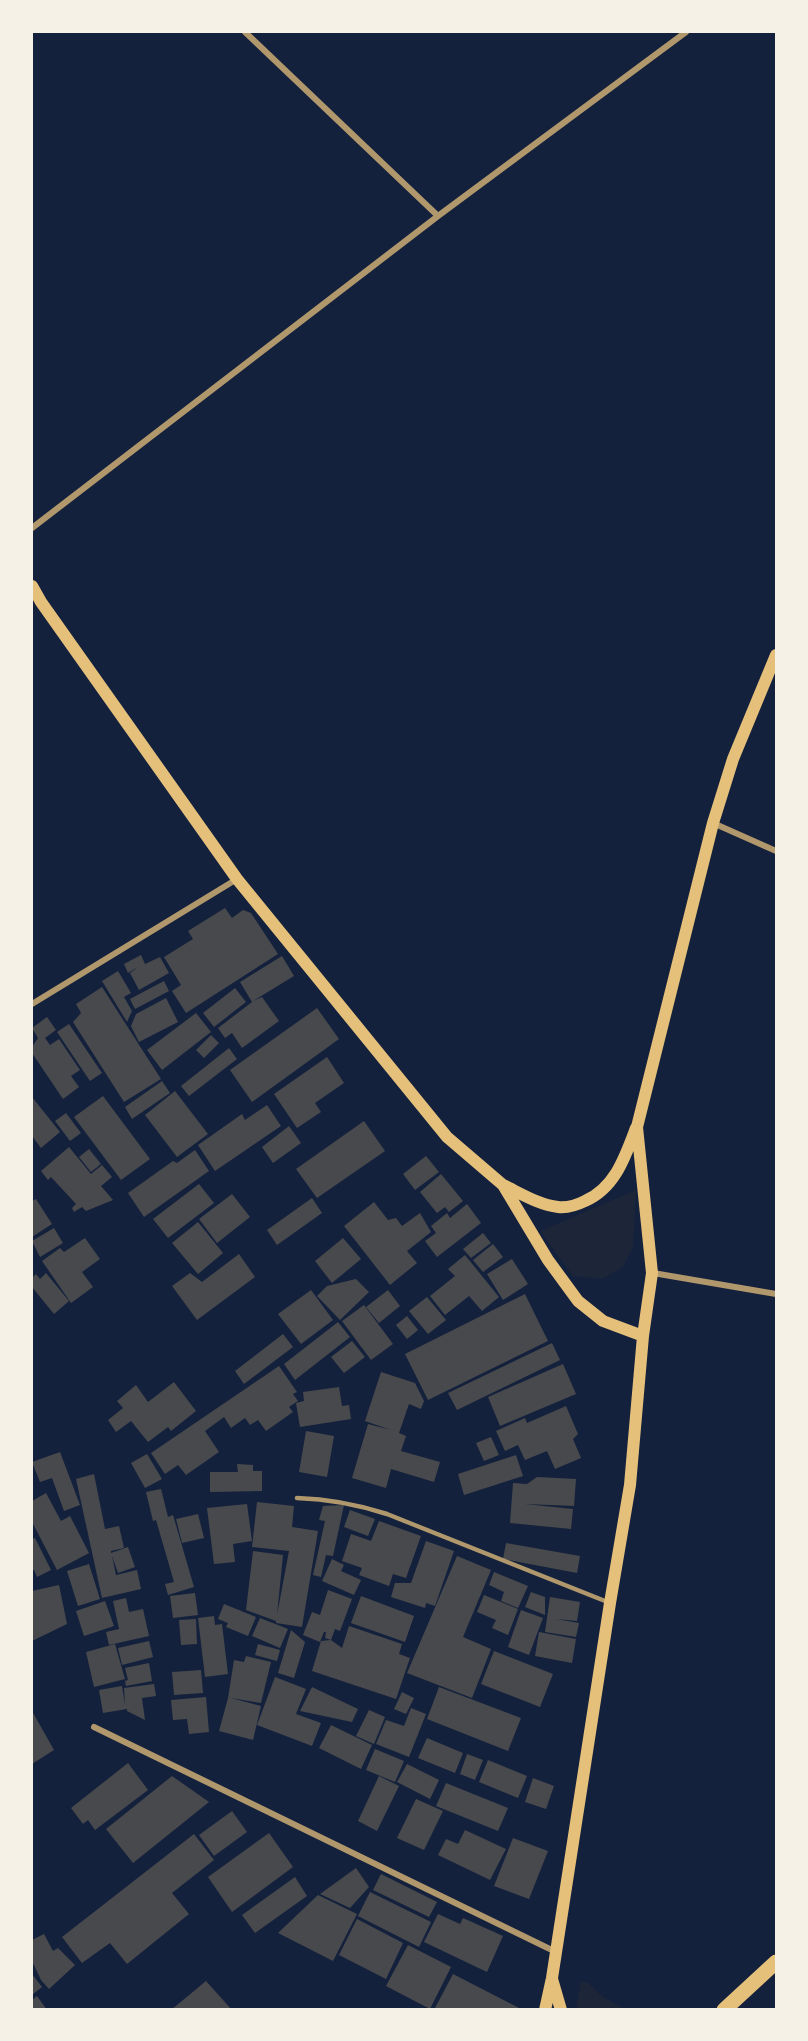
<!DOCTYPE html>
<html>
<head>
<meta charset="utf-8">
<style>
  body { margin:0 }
  #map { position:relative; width:808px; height:2041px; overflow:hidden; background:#14213d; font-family:Ubuntu,sans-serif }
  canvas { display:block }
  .frame { position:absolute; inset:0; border:33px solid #f6f1e7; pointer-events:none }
</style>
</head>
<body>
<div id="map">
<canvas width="808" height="2041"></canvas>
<div class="frame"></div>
</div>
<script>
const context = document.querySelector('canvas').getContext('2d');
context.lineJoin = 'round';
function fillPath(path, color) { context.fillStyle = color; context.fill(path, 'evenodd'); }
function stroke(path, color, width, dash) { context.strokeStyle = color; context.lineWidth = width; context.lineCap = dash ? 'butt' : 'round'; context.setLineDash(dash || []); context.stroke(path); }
fillPath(new Path2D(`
  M636 1190 633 1247 623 1267 602 1279 573 1276 540 1231Z
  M581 1981 588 1983 603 1997 625 2009H576Z`), '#1d2539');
fillPath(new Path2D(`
  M225 908 232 918 243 910 251 913 278 954 186 1013 172 991 181 985 164 957 193 939 188 931Z
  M141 955 145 964 160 957 169 973 139 990 130 973 138 967 128 973 124 964Z
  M282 956 294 976 253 1001 262 997 279 1021 242 1048 232 1033 225 1038 218 1028 252 1002 240 982Z
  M118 971 131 993 124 997 132 1011 127 1022 102 981Z
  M164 981 169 991 135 1009 130 999Z
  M102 987 161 1079 124 1102 73 1022 81 1013 76 1004Z
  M235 988 246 1002 214 1027 203 1013Z
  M166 998 178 1022 139 1042 131 1026 136 1014Z
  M317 1008 339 1039 252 1102 230 1070Z
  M196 1013 211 1032 162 1070 147 1050Z
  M47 1017 56 1030 45 1038 50 1045 59 1039 80 1070 71 1076 79 1087 63 1099 32 1053V1047L38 1038 32 1028Z
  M69 1024 102 1073 90 1081 57 1032Z
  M211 1035 219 1043 204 1058 196 1050Z
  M229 1048 237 1059 189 1096 181 1086Z
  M327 1057 344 1083 315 1103 321 1112 297 1128 274 1094Z
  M162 1081 170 1093 132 1119 125 1107Z
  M175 1091 208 1134 177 1157 145 1115Z
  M103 1096 150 1159 121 1180 74 1117Z
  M32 1097 60 1132 41 1148 32 1136Z
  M267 1105 281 1126 215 1171 198 1145 242 1114 245 1120Z
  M66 1113 81 1133 70 1141 55 1121Z
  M364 1121 385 1151 317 1198 296 1169Z
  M289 1126 301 1143 273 1163 262 1147Z
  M69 1147 91 1174 102 1165 112 1177 101 1186 113 1200 86 1211 82 1207 74 1212 72 1208 76 1204 51 1177 48 1180 41 1171Z
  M89 1149 101 1164 91 1172 79 1157Z
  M195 1150 209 1171 144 1217 128 1193 173 1161 177 1163Z
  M426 1156 439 1172 415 1190 403 1174Z
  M441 1174 463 1201 449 1212 445 1207 437 1213 420 1192Z
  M199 1184 214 1203 168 1238 153 1219Z
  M232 1194 250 1217 217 1243 199 1219Z
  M312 1198 322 1213 277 1245 267 1230Z
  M36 1199 52 1224 32 1237V1201Z
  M374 1202 388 1220 396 1218 402 1226 420 1213 431 1232 407 1251 417 1263 390 1285 344 1226Z
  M467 1204 481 1223 437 1257 425 1241 436 1233 431 1226 447 1213 450 1218Z
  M198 1222 223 1253 198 1274 172 1243Z
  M54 1228 63 1243 40 1257 32 1241Z
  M483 1233 491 1243 471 1258 463 1249Z
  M85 1238 100 1259 82 1272 93 1287 71 1303 42 1261 60 1248 64 1252Z
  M343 1238 361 1259 332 1283 315 1261Z
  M493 1244 503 1257 483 1272 473 1260Z
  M239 1254 255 1277 197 1320 172 1286 190 1273 202 1282Z
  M465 1255 499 1297 482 1311 469 1296 445 1315 430 1296 455 1276 448 1269Z
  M512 1259 528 1284 503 1300 487 1274Z
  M46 1273 69 1301 54 1314 32 1287V1278L36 1274 40 1279Z
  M356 1279 369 1292 340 1320 317 1296 327 1286Z
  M311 1290 333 1320 301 1344 278 1314Z
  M388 1290 400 1306 379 1323 366 1307Z
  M525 1294 548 1341 428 1400 405 1354Z
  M427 1297 446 1320 428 1334 409 1311Z
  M364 1305 393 1344 371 1360 342 1321Z
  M407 1316 418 1330 407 1339 396 1325Z
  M338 1322 350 1337 295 1380 284 1364Z
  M283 1334 293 1347 244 1384 235 1371Z
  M352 1341 365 1357 344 1373 331 1357Z
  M552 1343 560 1360 457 1410 448 1393Z
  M563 1364 576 1394 500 1426 488 1397Z
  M279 1366 297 1392 293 1394 298 1401 289 1407 293 1412 266 1431 258 1420 250 1425 245 1418 231 1428 224 1417 205 1431 219 1452 186 1475 178 1465 165 1474 151 1453Z
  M381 1372 415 1383 424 1401 421 1409 409 1404 399 1433 406 1436 401 1451 440 1462 434 1482 391 1469 386 1488 352 1478 368 1424 391 1430 365 1421Z
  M174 1382 196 1411 171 1431 168 1427 148 1442 131 1421 116 1432 108 1420 123 1408 117 1401 136 1385 148 1402Z
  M339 1387 342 1406 349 1405 351 1419 300 1427 296 1403 304 1401 303 1392Z
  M566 1406 578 1434 573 1439 581 1458 555 1469 547 1451 525 1460 518 1445 505 1451 496 1431 525 1418 527 1423Z
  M306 1431 334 1436 327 1477 299 1472Z
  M491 1437 499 1455 484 1461 476 1443Z
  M60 1452 80 1505 64 1511 52 1478 40 1482 32 1462Z
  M147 1454 162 1479 145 1488 131 1463Z
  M516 1455 523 1476 464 1495 458 1474Z
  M237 1464 253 1465V1471H262V1491L210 1492V1472H238Z
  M94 1474 105 1529 119 1526 124 1548 111 1551V1553L128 1547 135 1567 118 1573 112 1556 116 1575 137 1570 141 1589 102 1598 76 1479Z
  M537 1477 576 1479 574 1506 525 1504 573 1509 571 1529 510 1523 513 1483 527 1484Z
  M161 1489 168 1517 173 1515 194 1587 168 1595 165 1584 174 1582 156 1520 153 1521 146 1492Z
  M46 1493 61 1521 70 1516 89 1553 57 1570 32 1522V1501Z
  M257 1502 294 1506 292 1527 318 1531 302 1627 276 1623V1621L246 1610 253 1551 283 1555 277 1615 289 1551 252 1547Z
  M247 1504 252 1541 233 1544 235 1562 214 1564 207 1508Z
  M344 1505 333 1556 326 1555 321 1577 313 1575 325 1521 319 1520 323 1506Z
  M350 1510 375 1519 368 1536 344 1527Z
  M198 1514 204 1538 182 1543 176 1519Z
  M379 1521 421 1536 406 1578 393 1574 389 1586 359 1575 362 1568 342 1561 351 1534 371 1541Z
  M35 1538 51 1570 37 1577 34 1570H32V1539Z
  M426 1541 454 1551 435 1606 426 1603 425 1608 391 1597 395 1583H411Z
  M506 1543 580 1556 577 1573 503 1559Z
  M457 1556 491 1570 463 1637 491 1649 472 1698 407 1673Z
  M332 1559 344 1565 341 1571 361 1580 354 1595 322 1581Z
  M89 1564 100 1599 78 1606 67 1571Z
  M494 1572 528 1586 518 1608 501 1601 504 1592 489 1585Z
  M59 1585 67 1624 32 1641V1591Z
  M328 1590 352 1599 340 1631 335 1629 331 1640 325 1638 326 1632H324L320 1642 303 1635 312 1612 320 1615Z
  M531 1592 545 1597V1615L525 1607Z
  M195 1593 198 1615 173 1618 170 1596Z
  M484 1595 518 1609 508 1635 492 1628 496 1620 477 1612Z
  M361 1596 414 1616 405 1642 351 1623Z
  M550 1597 580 1602 577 1621 556 1619 579 1623 576 1637 545 1632Z
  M126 1598 129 1612 143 1609 149 1636 109 1645 106 1632 119 1629 113 1601Z
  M105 1601 114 1626 84 1636 76 1611Z
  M224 1604 256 1617 248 1636 226 1627 228 1623 218 1619Z
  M521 1610 543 1618 529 1655 508 1647Z
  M214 1616 215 1625 222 1624 228 1674 205 1677 198 1618Z
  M260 1618 288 1629 280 1648 252 1636Z
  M196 1619 197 1644 181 1645 179 1620Z
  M349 1626 402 1644 399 1654 410 1658 396 1699 312 1671 321 1641 331 1640 342 1648Z
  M291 1630 305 1642 294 1678 278 1673Z
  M539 1632 576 1639 572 1663 535 1656Z
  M149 1641 153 1657 122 1665 118 1648Z
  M115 1644 125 1679 94 1687 86 1652Z
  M258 1644 280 1650 277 1661 255 1655Z
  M494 1651 553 1674 540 1707 481 1684Z
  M246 1656 271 1662 261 1703 231 1698 261 1706 253 1740 219 1731 228 1698 234 1660 244 1662Z
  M149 1663 152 1681 126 1686 125 1681 128 1680 125 1668Z
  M201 1670 203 1693 174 1695 172 1672Z
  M275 1677 306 1689 296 1714 321 1723 312 1746 257 1725Z
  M154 1684 156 1696 142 1698 145 1720 127 1711V1709L103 1713 99 1690 122 1686 125 1705 124 1688Z
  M312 1687 358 1709 352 1722 300 1711Z
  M439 1687 521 1718 508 1751 427 1719Z
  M402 1692 414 1698 406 1714 394 1709Z
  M206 1697 209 1732 189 1734 187 1719 173 1720 171 1700Z
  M411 1708 426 1714 409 1757 376 1744 386 1720 404 1726Z
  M369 1710 385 1717 374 1744 356 1736Z
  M32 1711 54 1750 32 1764Z
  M331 1725 372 1745 361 1769 319 1748Z
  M427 1738 463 1753 455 1773 418 1758Z
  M375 1749 404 1761 395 1782 366 1770Z
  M467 1754 483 1760 475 1780 460 1774Z
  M488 1760 527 1776 518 1798 479 1782Z
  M128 1763 148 1790 95 1830 88 1820 83 1824 71 1808Z
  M407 1764 439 1780 430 1799 397 1782Z
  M172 1776 209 1802 133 1863 106 1829Z
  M379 1776 399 1786 377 1831 358 1821Z
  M533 1778 554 1786 546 1809 525 1802Z
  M446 1783 508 1808 498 1831 436 1806Z
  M416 1799 443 1811 424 1850 397 1838Z
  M232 1811 247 1832 214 1856 199 1835Z
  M465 1830 506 1849 490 1880 438 1855 446 1839 458 1844Z
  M269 1833 293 1867 232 1912 208 1877Z
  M194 1834 214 1860 172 1893 189 1914 127 1964 110 1943 82 1963 62 1937Z
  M513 1838 548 1851 529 1899 494 1886Z
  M356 1868 369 1887 350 1908 320 1894Z
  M381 1874 437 1902 429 1917 373 1890Z
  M295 1877 307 1896 255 1933 242 1915Z
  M370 1892 431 1922 419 1947 358 1916Z
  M318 1895 357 1914 333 1961 278 1933Z
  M438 1914 460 1924 463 1918 503 1936 487 1972 424 1942Z
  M357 1919 403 1943 386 1979 339 1955Z
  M44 1934 53 1951 58 1948 75 1965 49 1989 41 1980 32 1961V1940Z
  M408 1945 451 1967 430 2009 386 1986Z
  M32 1974 42 1987 32 1995Z
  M453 1974 523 2010H439L435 2008Z
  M206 1981 232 2010H171Z
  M37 1996 47 2010H32V2000Z`), '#48494c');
stroke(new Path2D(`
  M297 1498C330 1499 356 1504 387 1514L610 1603`), '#b1986c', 4.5);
stroke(new Path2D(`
  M245 32 438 216
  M32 528 438 216 686 32
  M713 823 776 851
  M32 1004 237 879
  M653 1273 776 1294
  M94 1727 556 1952`), '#b1986c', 6);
stroke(new Path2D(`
  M32 586 41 602 237 879 447 1137 503 1185 548 1260 578 1301 603 1321 643 1336
  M503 1185C520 1193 539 1205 558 1207 567 1208 577 1205 585 1201 615 1188 625 1157 636 1128
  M552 1979 561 2010
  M545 2010 552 1978 610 1603 630 1485 643 1336 652 1273 637 1127 713 823 733 759 776 655`), '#e5c07b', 12);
stroke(new Path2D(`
  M724 2010 776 1962`), '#e5c07b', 15);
</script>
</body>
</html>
